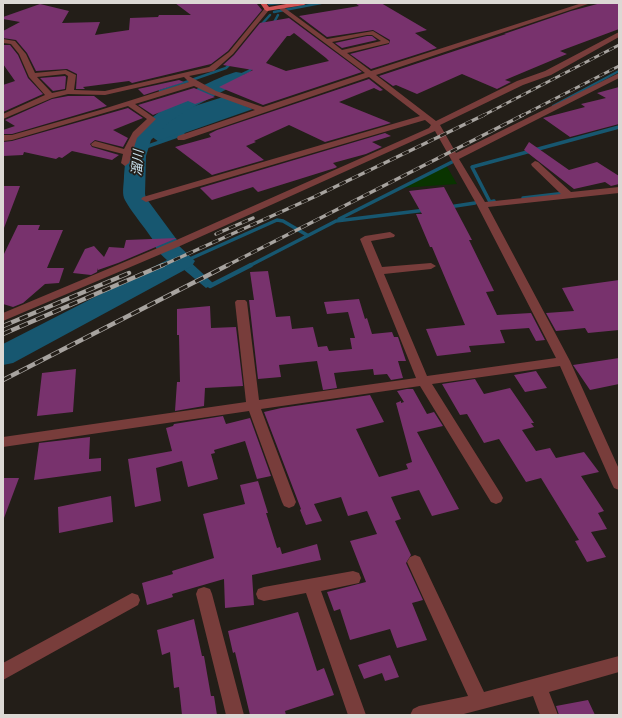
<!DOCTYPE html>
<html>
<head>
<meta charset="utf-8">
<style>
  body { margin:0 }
  #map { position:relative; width:622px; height:718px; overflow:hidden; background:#231e18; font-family:Literata,serif }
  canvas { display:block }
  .frame { position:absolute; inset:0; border:4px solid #dcd8d4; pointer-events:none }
</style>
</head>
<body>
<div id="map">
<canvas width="622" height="718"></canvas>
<div class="frame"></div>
</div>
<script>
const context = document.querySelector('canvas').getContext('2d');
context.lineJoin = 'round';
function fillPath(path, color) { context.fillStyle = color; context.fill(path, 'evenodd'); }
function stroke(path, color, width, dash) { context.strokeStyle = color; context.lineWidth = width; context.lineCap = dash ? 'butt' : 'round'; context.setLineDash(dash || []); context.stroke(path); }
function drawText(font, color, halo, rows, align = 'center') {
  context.font = font + ' Literata,"Noto Sans JP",serif'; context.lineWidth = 3.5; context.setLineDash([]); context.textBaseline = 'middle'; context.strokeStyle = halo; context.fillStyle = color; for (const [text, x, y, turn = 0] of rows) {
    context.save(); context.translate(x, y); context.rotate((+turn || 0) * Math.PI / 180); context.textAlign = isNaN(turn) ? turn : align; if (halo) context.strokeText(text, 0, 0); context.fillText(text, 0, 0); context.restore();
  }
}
fillPath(new Path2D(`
  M446 165 457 184 401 188Z`), '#093400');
fillPath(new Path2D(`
  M223 97 253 109 159 142 151 136 185 109Z
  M171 244 214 284 206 288 159 249Z`), '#175770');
stroke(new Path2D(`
  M269 4 279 3
  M274 12 321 3
  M260 26 270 15
  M272 26 278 15
  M236 77 249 71 255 65
  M160 91 226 68 232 62
  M553 106 619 71`), '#175770', 2.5);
stroke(new Path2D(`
  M137 150 183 134
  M523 198 566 193
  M494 201 490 202 472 167 619 127
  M449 207 475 203
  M339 219 452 162
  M183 262 277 220 283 221 307 235
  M249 266 336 221 426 210`), '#175770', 3.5);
stroke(new Path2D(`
  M207 283 210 286 251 265`), '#175770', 4.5);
fillPath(new Path2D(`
  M236 72 242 73 245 77 242 81 186 111 171 121 151 140 146 156 145 194 146 198 177 240V244L195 261 192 266 13 363 3 365V344L167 260C160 254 155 249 153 240 146 229 129 209 124 198 122 192 124 183 124 176 125 163 126 150 133 138 147 114 209 79 236 72Z`), '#175770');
fillPath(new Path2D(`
  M175 3 257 4 262 10 228 51 211 64 132 83 129 81 83 87 85 89H76L77 74 67 69 36 71 27 53 16 40 3 38V31L20 22 3 19V17L40 4 69 11 62 23 100 22 95 35 129 30 130 18 158 17 159 15H191Z
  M355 3H381L427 30 415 33 437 48 371 69 350 54 389 44 390 40 373 30 327 37 299 16 359 6Z
  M601 3H619V29L560 51 567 54 505 80 511 82 497 89 462 74 417 94 396 85 393 86 379 76 506 34H504L571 11Z
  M289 18 362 72 263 105 219 87 253 70 223 65 234 55 260 23ZM294 33 326 58 329 61 286 71 266 63 287 36H290Z
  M367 36H372L377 40 342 48 335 43Z
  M3 45H10L18 55 28 78 43 94 3 112V85L15 81 3 64Z
  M65 76 66 77 65 89 53 91 40 78Z
  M369 79 383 90 380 91 374 88 339 102 391 123 325 142 289 125 254 141 256 142 246 146 264 160 212 175 175 147 211 137 209 134 217 130Z
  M179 80 184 82 144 95 138 89Z
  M619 87V124L570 137 543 118 585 107 581 104 606 98 597 93Z
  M194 88 215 97 195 104 188 101 153 115 138 105Z
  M68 96H94L107 106 12 134H3V130L15 126 5 120 52 99Z
  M128 108 143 118 113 130 128 138 123 147 95 140 90 144 92 147 119 155 112 160 72 151 62 158 59 157 56 159 24 152 23 155 3 156V142L12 141Z
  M385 133 391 136 372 142 382 147 366 154 333 163 337 167 335 168 258 192 253 187 212 200 200 188Z
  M529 142 569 170 597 162 619 176V184L611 186 605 182 574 189 524 150Z
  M3 186H20L4 228H3Z
  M444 187 472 240H469L494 291 486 292 497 315 531 313 545 340 536 341 529 328 500 330 505 343 469 346 471 352 437 356 426 329 465 325 432 247H430L416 214H422L409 191Z
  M18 225H40L38 230H63L47 268H64L59 283 45 284 23 303 13 307 3 304V256Z
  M177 238 118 263 98 270V268L97 272 91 275 73 273 85 249 94 246 104 257 109 247 124 248 126 240Z
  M268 271 276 317 290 316 292 329 313 327 318 347 327 346 329 351 352 349 350 338H355L348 312 327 314 324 302 359 299 365 319 367 318 372 334 392 332 394 337H398L406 361H398L403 378 391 380 387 374 374 375 373 369 334 373 337 388 323 390 317 361 279 365 281 377 258 379 249 300H254L250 272Z
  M619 280V330L588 333 585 328 556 331 546 313 574 311 562 288Z
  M210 306 211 328 236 327 243 386 205 388 204 406 175 411 177 382H180L179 335H177V309Z
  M619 358V384L590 390 573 365Z
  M76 369 73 412 37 416 42 373Z
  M536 371 547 388 525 392 514 375Z
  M475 379 484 394 510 388 534 423H531L534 427 522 430 536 451 550 448 556 458 584 452 599 472 581 476 604 511 598 513 607 529 591 532 606 557 587 562 575 541 579 540 541 478 526 482 499 439 484 443 467 414 460 415 442 384Z
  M407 389H413L427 414 434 412 443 426 417 432 459 509 432 516 419 490 391 497 401 519 395 521 411 555 406 563 423 600 412 603 427 640 397 648 390 629 350 640 340 609 334 611 327 592 366 582 350 541 377 534 367 511 348 516 341 497 314 504 322 521 306 525 300 510 301 509 264 412 281 408 370 395 384 422 356 429 379 477 408 469 406 464 412 462 396 403 401 401V403L404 402 397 391Z
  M223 416 226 424 250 418 271 476 257 479 245 441 214 450 215 453 211 454 218 479 188 487 182 461 156 468 161 501 135 507 128 459 172 451 166 428 173 426 174 424Z
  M90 437 89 459 101 458V471L34 480 39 443Z
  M3 478H19L4 518 3 517Z
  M258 481 268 513H266L277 548 280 547 282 554 317 544 321 560 252 575 254 605 225 608 224 579 172 594 173 597 147 605 142 583 173 574 172 571 214 558 203 514 245 504 240 485Z
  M111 496 113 522 59 533 58 507Z
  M298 612 317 671 324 668 334 695 285 711 286 715H250L235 652 233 653 228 631Z
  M194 619 202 656H204L211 696H214L217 715H182L179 687 174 688 170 652 162 655 157 630Z
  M390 655 399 677 385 681 382 673 364 679 358 665Z
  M588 700 595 715H559L556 706Z`), '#78326d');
fillPath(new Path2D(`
  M582 3H591L376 75 436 121 517 81 545 71 619 32V37L551 75 523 85 440 125 456 153 619 73V78L459 159 485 202 561 194 532 166 531 164 535 161 538 162 571 192 619 187V193L488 207 570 361 619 469V490L614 488 612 484 560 366 432 384 501 494 503 498 501 502 496 504 491 502 420 386 261 409 296 502 294 506 289 508 284 506 282 502 249 411 3 447V437L246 402 235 302 237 300H245L247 302 259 400 416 378 360 239 365 236 390 232 395 235 394 237 371 241 382 267 431 263 436 266 431 269 384 274 427 376 556 358 477 205 435 131 180 246 3 321V313L172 242 429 128 431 125 425 120 146 202 141 199 143 197 420 116 369 77 184 140H178L177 138 178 136 255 110 211 94 194 86 135 104 156 119 137 138 129 163 125 166 121 163 123 154 92 146 91 144 95 141 124 149 133 132 147 119 128 106 12 140 3 141V135H12L100 110 189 82 184 77 105 95 68 94 52 98 3 119V114L45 95 29 77 19 54 11 44 3 43V39L15 41 26 54 35 73 66 70 76 75 74 90 105 91 209 67 229 52 265 8H269V10L233 54 214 71 189 76 216 91 263 107 365 73 278 8V6H282L327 39 373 31 389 41V43L347 53 371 71ZM367 35H372L381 41 342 50 332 42ZM65 74 68 76 66 90 52 93 37 77Z
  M415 555 420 557 484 692 619 656V672L549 692 558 715H540L533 696 460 715H410L413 709 419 706 468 696 407 562 410 557Z
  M353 571 359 573 361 578 359 583 321 591 366 715H348L306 593 264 601 258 599 256 594 258 589 264 587Z
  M204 587 210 589 212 594 244 715H226L196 594 198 589Z
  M132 593 138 595 140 600 138 605 3 680V663Z`), '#783d3b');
fillPath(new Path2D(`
  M260 3H266L269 7 292 3H307L304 5 267 11 265 10Z`), '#d05455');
const railFar2 = new Path2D(`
  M482 116 619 45
  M521 116 619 66`);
const railFar1 = new Path2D(`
  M216 234 253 218
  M161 266 314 197 484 115
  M226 266 523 115`);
const rail = new Path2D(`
  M3 326 129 273
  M3 334 163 265
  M3 380 228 265`);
stroke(railFar2, '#a7a39f', 3);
stroke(railFar1, '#a7a39f', 3.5);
stroke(rail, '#a7a39f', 4.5);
stroke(railFar2, '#231e18', 2, [5.5]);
stroke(railFar1, '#231e18', 2.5, [7]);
stroke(rail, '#231e18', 3, [9]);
drawText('italic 13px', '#cce5f1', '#231e18', [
  ["溜川",138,163,-85]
]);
</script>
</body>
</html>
